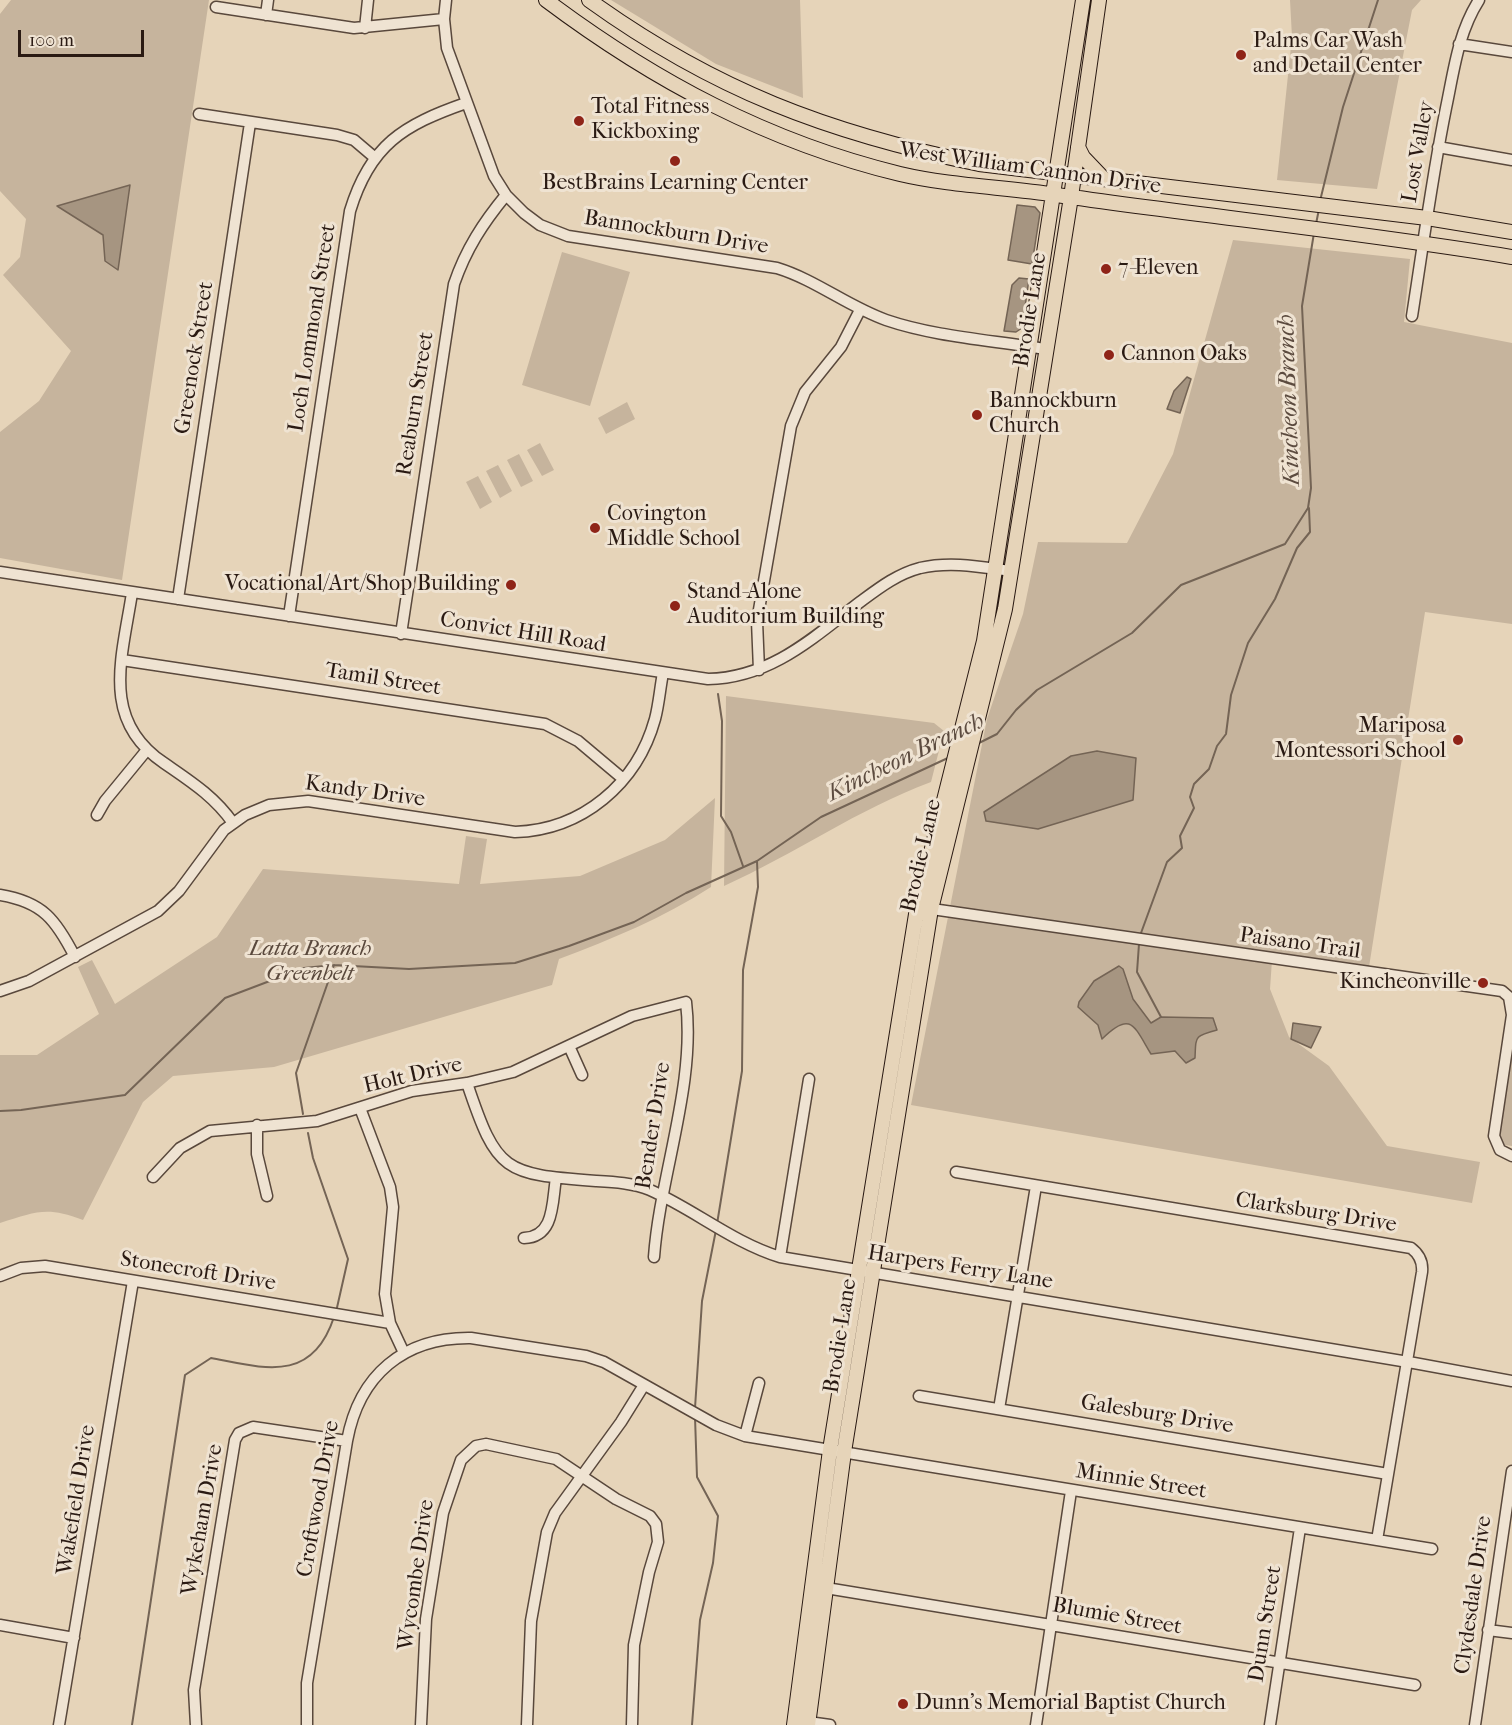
<!DOCTYPE html>
<html>
<head>
<meta charset="utf-8">
<style>
  body { margin:0 }
  #map { position:relative; width:1512px; height:1725px; overflow:hidden; background:#e6d4b9; font-family:"IM FELL French Canon",serif }
  canvas { display:block }
  .scale { position:absolute; left:18px; top:30px; width:126px; height:27px; box-sizing:border-box; border:3px solid #2a1a13; border-top:0; padding-left:8px; font-size:18px; line-height:21px; white-space:nowrap; color:#2a1a13; -webkit-text-stroke:4px #efe3d2; paint-order:stroke }
</style>
</head>
<body>
<div id="map">
<canvas width="1512" height="1725"></canvas>
<div class="scale">100 m</div>
</div>
<script>
const context = document.querySelector('canvas').getContext('2d');
context.lineJoin = 'round';
function fillPath(path, color) { context.fillStyle = color; context.fill(path, 'evenodd'); }
function stroke(path, color, width, dash) { context.strokeStyle = color; context.lineWidth = width; context.lineCap = dash ? 'butt' : 'round'; context.setLineDash(dash || []); context.stroke(path); }
function drawText(font, color, halo, rows, align = 'center') {
  context.font = font + ' "IM FELL French Canon",serif'; context.lineWidth = 6; context.setLineDash([]); context.textBaseline = 'middle'; context.strokeStyle = halo; context.fillStyle = color; for (const [text, x, y, turn = 0] of rows) {
    context.save(); context.translate(x, y); context.rotate((+turn || 0) * Math.PI / 180); context.textAlign = isNaN(turn) ? turn : align; if (halo) context.strokeText(text, 0, 0); context.fillText(text, 0, 0); context.restore();
  }
}
fillPath(new Path2D(`
  M11 0H209L122 580 0 558V432L39 401 71 351 3 275 20 257 26 219 0 191V14Z
  M611 0H800L803 98 716 64Z
  M1290 0H1421L1412 10 1377 189 1277 180 1292 37Z
  M1233 240 1410 259 1404 322 1512 343V624L1425 612 1369 967 1272 960 1270 989 1289 1037 1329 1066 1387 1146 1480 1162 1472 1203 911 1105 987 719 1023 614 1038 542 1127 543 1173 454Z
  M562 252 630 272 590 406 522 385Z
  M627 402 635 419 606 434 598 418Z
  M540 443 554 470 542 476 527 450Z
  M519 454 533 481 521 487 507 460Z
  M498 465 512 491 500 498 486 471Z
  M478 476 492 502 480 509 466 482Z
  M726 696 934 723 944 731 931 782C858 809 795 854 724 886Z
  M715 798 711 887C663 918 612 939 559 959L552 985 274 1067 173 1076 143 1102 83 1220C46 1206 36 1212 0 1223V1055H37L99 1014 78 967 92 960 115 1004 217 937 263 869 459 884 466 836 487 839 480 884 580 876 665 840Z
  M1512 1029V1146L1499 1144Z`), '#c6b49d');
const water = new Path2D(`
  M130 185 118 270 105 261 103 235 57 206Z
  M1017 205 1035 207 1040 213 1032 264 1008 260Z
  M1019 278 1029 279 1022 328 1016 332 1004 331 1012 285Z
  M1187 377 1191 379 1180 413 1167 409 1174 391Z
  M1097 751 1136 758 1133 800 1038 829 986 821 984 812 1071 756Z
  M1119 966 1123 969 1133 999 1151 1023 1161 1017 1213 1018 1217 1030C1194 1036 1196 1036 1195 1058L1186 1063 1175 1051 1151 1054C1134 1026 1131 1010 1102 1039L1098 1025 1078 1007 1079 1002 1094 981Z
  M1293 1023 1321 1027 1311 1048 1291 1039Z`);
fillPath(water, '#a69581');
stroke(water, '#746455', 1.5);
stroke(new Path2D(`
  M1320 201 1343 107 1378 0
  M1316 224 1319 209
  M718 694 722 721 721 816 731 832 743 866
  M977 744 997 734 1016 710 1037 690 1132 633 1181 585 1285 544 1308 508 1311 488 1302 306 1314 233
  M1141 933 1167 862 1182 848 1180 836 1194 808 1190 797 1194 784 1209 769 1217 746 1226 734 1231 695 1248 643 1275 599 1297 548 1310 532 1309 508
  M1139 944 1137 972 1161 1017
  M0 1111 21 1110 125 1095 225 998 304 968 334 965 409 969 515 963 569 946 634 922 686 893 757 861 821 817 950 757
  M303 1114 296 1073 334 965
  M308 1133 313 1158 348 1259 336 1312
  M717 1224 742 1071 743 970 758 887 757 861
  M695 1408 702 1301 716 1230
  M132 1725 185 1375 211 1358C264 1368 312 1384 334 1317
  M692 1725 700 1620 713 1563 718 1516 697 1477 695 1417`), '#746455', 2);
const minor = new Path2D(`
  M446 0 444 19 447 48 494 176 506 195 524 213 540 225 568 236 777 268C816 280 847 306 886 320 936 337 992 340 1045 349
  M216 7 354 28 444 19
  M266 15 268 0
  M365 28 368 0
  M1459 44 1512 52
  M199 114 337 135 354 140 374 157
  M1438 147 1512 160
  M1412 316C1423 246 1432 177 1446 108 1454 70 1458 33 1479 0
  M0 572 708 679C770 678 813 638 860 602 879 588 897 574 920 568 951 561 981 567 1011 571
  M132 593C122 658 100 720 164 763 190 781 214 796 233 823
  M178 599 250 123
  M289 616 350 211C370 145 403 125 466 103
  M401 634 454 284C466 249 483 223 506 195
  M122 660 545 724 578 741 622 778
  M759 670 757 621 791 426 805 392 841 347 860 310
  M97 815 105 801 146 751
  M0 895C43 902 56 920 75 957
  M925 908 1502 991 1509 997 1512 1015 1494 1136 1500 1150 1512 1156
  M0 991 29 981 158 911 179 891 224 830 245 815 269 805 308 801 515 832C582 830 637 784 655 719 659 704 660 688 663 673
  M569 1046 582 1075
  M467 1083C497 1173 504 1174 596 1181 614 1182 633 1183 650 1190 695 1210 732 1242 780 1257L1414 1363 1512 1381
  M360 1108 390 1187 393 1207 385 1294 390 1323 404 1353
  M257 1125V1154L267 1196
  M956 1172 1411 1248C1419 1254 1423 1262 1422 1272L1377 1540
  M153 1177 180 1148 210 1131 317 1121 412 1091 467 1083 513 1072 632 1016 686 1002C696 1084 660 1175 654 1257
  M524 1238C555 1237 552 1202 556 1178
  M780 1257 809 1079
  M0 1276 21 1268 45 1266 390 1323
  M919 1396 1388 1474
  M999 1409 1036 1186
  M745 1436 759 1383
  M820 1587 1415 1685
  M0 1625 74 1638
  M1488 1630 1512 1633
  M801 1721 830 1725
  M59 1725 133 1281
  M196 1725 194 1690 235 1440 239 1433 253 1427 347 1441
  M307 1725V1683L347 1441C359 1375 404 1337 471 1338L586 1356 604 1362 716 1425 745 1436 1432 1549
  M421 1725 426 1619 443 1513 461 1460 476 1446 486 1444 556 1459 616 1499 650 1516 656 1524 658 1542 649 1572 634 1645 632 1725
  M527 1725 531 1621 547 1532 555 1513 621 1422 644 1385
  M1036 1725 1071 1491
  M1270 1725 1300 1528
  M1475 1725 1512 1471`);
const major = new Path2D(`
  M546 0C654 81 768 142 900 174 951 186 1005 187 1057 195 1209 217 1361 232 1512 257
  M589 0C714 90 828 133 979 164L1427 218 1512 232
  M1078 147 1083 157 1103 178
  M794 1725 830 1450 917 908 984 641 1083 0
  M808 1725 844 1452 931 909 1005 609 1071 197 1099 0`);
stroke(minor, '#59483c', 13);
stroke(major, '#2a1a13', 16);
stroke(minor, '#efe3d2', 10);
stroke(major, '#e6d4b9', 14);
for (const [x, y, r, color] of [
  [1241,55,6,"#8f2418"],
  [579,121,6,"#8f2418"],
  [675,161,6,"#8f2418"],
  [1106,269,6,"#8f2418"],
  [1109,355,6,"#8f2418"],
  [977,415,6,"#8f2418"],
  [595,528,6,"#8f2418"],
  [511,585,6,"#8f2418"],
  [675,606,6,"#8f2418"],
  [1458,740,6,"#8f2418"],
  [1483,983,6,"#8f2418"],
  [903,1704,6,"#8f2418"]
]) { const dot = new Path2D(); dot.arc(x, y, r, 0, 2 * Math.PI); context.fillStyle = color; context.fill(dot); stroke(dot, '#efe3d2', 2); }
drawText('22px', '#2a1a13', '#efe3d2', [
  ["Palms Car Wash",1253,42],
  ["and Detail Center",1253,67],
  ["Total Fitness",591,108],
  ["Kickboxing",591,133],
  ["BestBrains Learning Center",675,184,"center"],
  ["7-Eleven",1118,269],
  ["Cannon Oaks",1121,355],
  ["Bannockburn",989,402],
  ["Church",989,427],
  ["Covington",607,515],
  ["Middle School",607,540],
  ["Vocational/Art/Shop Building",499,585,"right"],
  ["Stand-Alone",687,593],
  ["Auditorium Building",687,618],
  ["Mariposa",1446,727,"right"],
  ["Montessori School",1446,752,"right"],
  ["Kincheonville",1471,983,"right"],
  ["Dunn's Memorial Baptist Church",915,1704]
], 'left');
drawText('22px', '#2a1a13', '#efe3d2', [
  ["Lost Valley",1419,152,-80],
  ["West William Cannon Drive",1030,169,8],
  ["Bannockburn Drive",676,233,9],
  ["Brodie Lane",1031,310,-81],
  ["Loch Lommond Street",313,328,-81],
  ["Greenock Street",195,358,-81],
  ["Reaburn Street",416,404,-81],
  ["Convict Hill Road",523,633,9],
  ["Tamil Street",383,680,9],
  ["Kandy Drive",365,792,8],
  ["Brodie Lane",922,856,-77],
  ["Paisano Trail",1300,944,8],
  ["Holt Drive",413,1076,-13],
  ["Bender Drive",654,1126,-81],
  ["Clarksburg Drive",1316,1213,9],
  ["Harpers Ferry Lane",960,1268,9],
  ["Stonecroft Drive",198,1272,9],
  ["Brodie Lane",841,1336,-81],
  ["Galesburg Drive",1157,1415,9],
  ["Minnie Street",1141,1482,9],
  ["Croftwood Drive",319,1499,-80],
  ["Wakefield Drive",77,1500,-81],
  ["Wykeham Drive",203,1520,-80],
  ["Wycombe Drive",417,1575,-82],
  ["Clydesdale Drive",1474,1595,-82],
  ["Blumie Street",1117,1617,10],
  ["Dunn Street",1266,1624,-81]
]);
drawText('italic 22px', '#59483c', '#efe3d2', [
  ["Latta Branch",310,950],
  ["Greenbelt",310,975]
]);
drawText('italic 24px', '#5c4b3f', '#efe3d2', [
  ["Kincheon Branch",1290,400,-92],
  ["Kincheon Branch",906,758,-26]
]);
</script>
</body>
</html>
